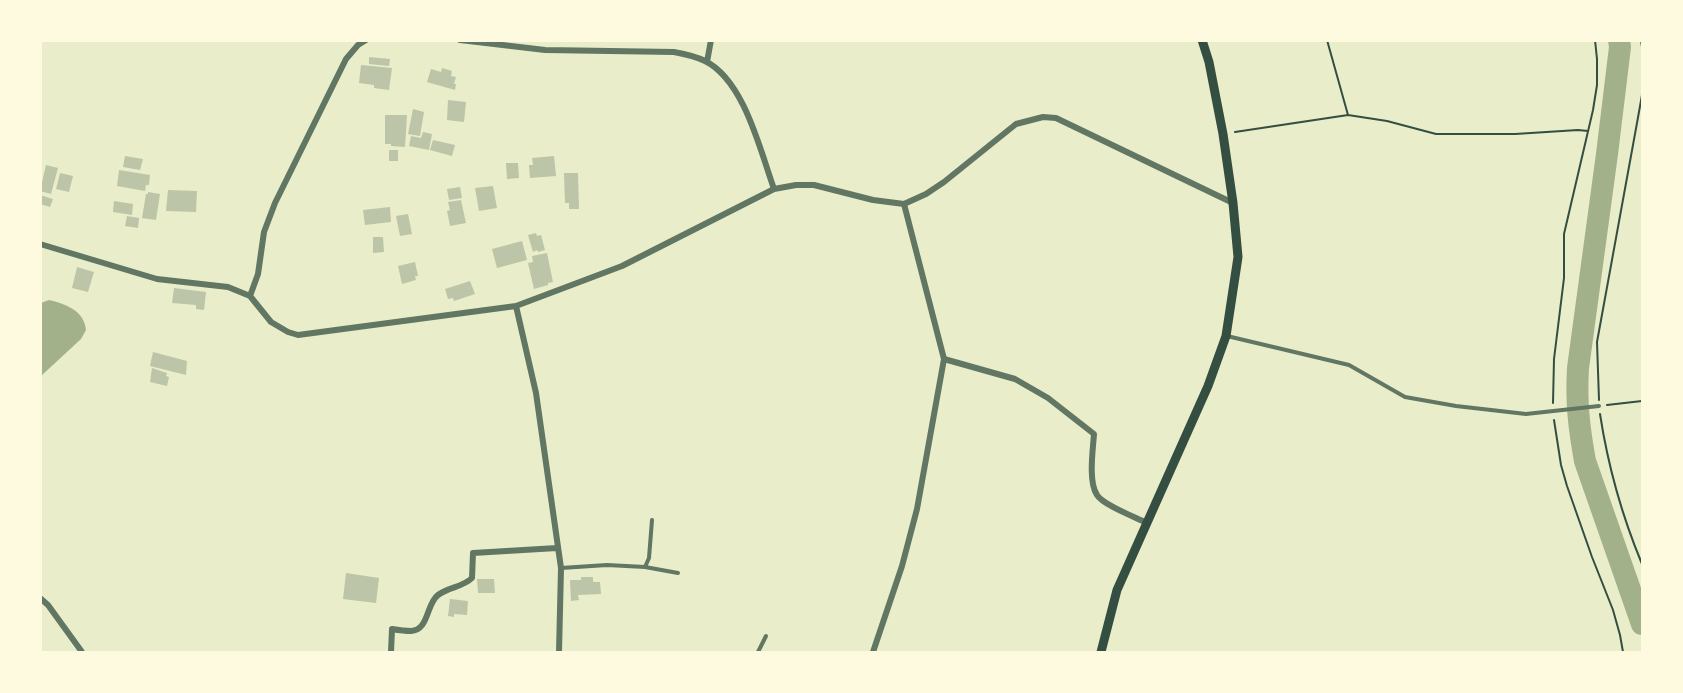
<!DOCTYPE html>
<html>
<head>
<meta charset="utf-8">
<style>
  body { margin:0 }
  #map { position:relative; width:1683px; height:693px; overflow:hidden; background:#e9edc9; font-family:"Fira Sans",sans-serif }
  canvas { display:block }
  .frame { position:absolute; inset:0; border:42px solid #fefae0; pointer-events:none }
</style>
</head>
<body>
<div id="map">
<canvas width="1683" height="693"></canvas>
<div class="frame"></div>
</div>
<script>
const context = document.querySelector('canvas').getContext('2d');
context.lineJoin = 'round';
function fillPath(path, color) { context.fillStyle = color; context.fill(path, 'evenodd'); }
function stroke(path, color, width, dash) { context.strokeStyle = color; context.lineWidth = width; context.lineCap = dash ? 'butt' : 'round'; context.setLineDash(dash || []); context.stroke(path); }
fillPath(new Path2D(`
  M49 300C65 304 84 310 86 330L81 339 41 376V303Z`), '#a3b18a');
stroke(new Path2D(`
  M1619 40 1620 47 1607 154 1578 368C1576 402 1579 428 1585 461L1642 624`), '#a3b18a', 22);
fillPath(new Path2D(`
  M369 57 390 59 389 66 369 64Z
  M361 65 392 68 389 90 374 88V85L359 83Z
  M442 68 452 71 451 76 456 77 454 84H456L455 90 427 82 431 69 441 72Z
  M448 100 466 102 464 122 447 120Z
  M413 109 424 112 420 136 408 134Z
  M385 115H407L405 147 391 146V144H385Z
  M423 132 432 134 429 150 409 146 411 136 421 138Z
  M433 140 455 145 452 156 430 150Z
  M389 150H398V161H389Z
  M125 156 143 159 140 170 123 167Z
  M554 156 556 176 530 178 529 165H533L532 158Z
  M506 163H518L519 178 507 179Z
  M46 165 58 168 51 194 40 191Z
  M119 170 150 175 149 185H146L145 191 117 186Z
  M60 173 73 176 69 192 56 189Z
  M564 173H578L579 209H569V203H565Z
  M493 186 497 208 479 211 475 188Z
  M460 187 462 198 449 200 447 189Z
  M168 190 197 191 196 212 166 211Z
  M148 192 160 194 156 220 142 218 146 194H148Z
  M40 195 53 199 50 207 40 204Z
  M461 200 466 223 450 226 447 211 450 210 448 202Z
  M114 201 133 204 132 215 113 212Z
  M390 207 391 222 365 225 363 210Z
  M408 214 412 234 400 236 396 216Z
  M127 216 139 218 138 228 125 226Z
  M536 233 537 236 541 235 545 250 538 252 537 250 533 252 528 235Z
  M373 237H383L384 252 373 253Z
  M522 241 527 260 497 268 492 249Z
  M547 253 553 282 548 283V285L534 289 528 263 533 262 532 256Z
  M415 262 418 276H415L416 280 402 284 398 266Z
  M77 267 94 272 88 292 72 288Z
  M470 281 475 294 454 301 453 298 448 299 445 289Z
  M174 288 206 292 204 310 196 309V305L172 303Z
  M153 352 187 361 186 375 150 366Z
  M152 368 167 373 166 376 169 377 167 386 150 382Z
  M346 573 379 578 376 603 343 599Z
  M581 577H593V582H600L601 594 578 595 579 600 571 601 570 580H581Z
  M477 579H494L495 593H478Z
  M450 599 468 601 467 615 454 614V617L448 616Z`), '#bcc5a7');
stroke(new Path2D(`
  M1327 40 1348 115
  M1641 40 1642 47
  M1235 132 1348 115 1387 121 1436 134H1515L1578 130 1588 131
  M1599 400 1597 342 1637 123 1642 95V68
  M1553 403 1554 359 1564 278V234L1593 110 1597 85V59L1595 40
  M1607 405 1642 401
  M1600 414C1608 466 1622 516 1642 564
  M1554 420 1561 465 1567 486 1592 557 1613 610 1620 635 1623 652`), '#344e41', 2);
stroke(new Path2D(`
  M1227 336 1349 365 1405 397 1456 406 1526 414 1599 406
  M645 567 678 573
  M561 568 607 565 645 567 649 558 652 520
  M758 652 766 636`), '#617663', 4);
stroke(new Path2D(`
  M460 40 545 50 674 52C685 54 695 56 705 61 744 80 760 150 774 189
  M707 62 711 40
  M40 244 157 279 228 287 250 296 271 322 288 332 298 335 516 306 622 266 774 189 796 185H814L873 200 904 204 926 194 944 182 1016 124 1043 117 1056 118 1233 203
  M250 296 258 274 264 232 275 203 346 59 358 45 366 40
  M516 306 536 393 561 568 559 652
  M944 359 1015 379 1048 398 1094 434C1093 449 1088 482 1097 495 1103 505 1135 517 1147 523
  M40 598 48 605 82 652
  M391 652 392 629C398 630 405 631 411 631 429 630 426 604 438 595 449 587 463 587 472 578L473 553 557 548
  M873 652 902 566 917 509 944 359 904 204`), '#617663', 6);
stroke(new Path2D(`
  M1101 652 1117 590 1208 386 1226 336 1238 257 1233 203 1223 134 1209 62 1202 40`), '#344e41', 9);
</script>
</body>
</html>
